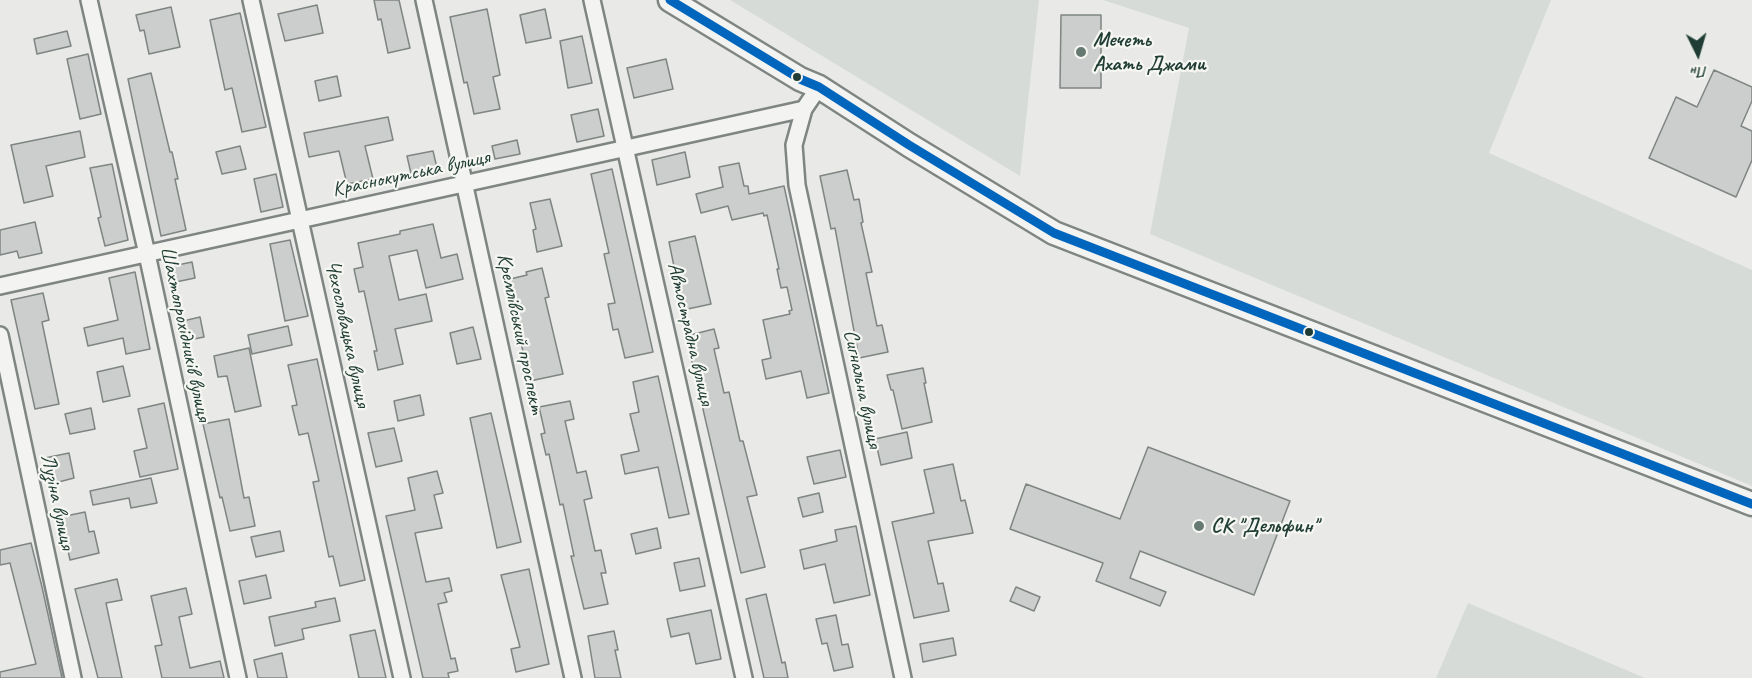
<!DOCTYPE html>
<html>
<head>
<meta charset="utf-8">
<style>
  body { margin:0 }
  #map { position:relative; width:1752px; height:678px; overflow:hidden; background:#e9eae8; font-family:Caveat,sans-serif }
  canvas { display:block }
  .north { position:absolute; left:1668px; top:24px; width:60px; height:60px; -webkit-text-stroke:4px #f6f6f2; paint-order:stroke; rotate:175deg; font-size:16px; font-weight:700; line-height:24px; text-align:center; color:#1f3d34 }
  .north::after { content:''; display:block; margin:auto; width:21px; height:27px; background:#1f3d34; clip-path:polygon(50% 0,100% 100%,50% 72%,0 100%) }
</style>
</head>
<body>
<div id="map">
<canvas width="1752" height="678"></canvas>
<div class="north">Пн</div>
</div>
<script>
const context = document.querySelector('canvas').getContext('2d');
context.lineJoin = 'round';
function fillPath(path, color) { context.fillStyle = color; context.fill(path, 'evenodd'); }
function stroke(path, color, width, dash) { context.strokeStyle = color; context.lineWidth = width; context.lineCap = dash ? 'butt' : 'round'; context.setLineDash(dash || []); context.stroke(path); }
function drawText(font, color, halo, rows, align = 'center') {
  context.font = font + ' Caveat,sans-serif'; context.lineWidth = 4.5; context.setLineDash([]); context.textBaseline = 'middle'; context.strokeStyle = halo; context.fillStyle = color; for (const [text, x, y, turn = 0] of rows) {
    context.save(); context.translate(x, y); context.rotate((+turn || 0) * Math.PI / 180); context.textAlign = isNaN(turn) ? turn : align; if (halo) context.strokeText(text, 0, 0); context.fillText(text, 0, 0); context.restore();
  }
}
fillPath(new Path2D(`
  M730 0H1039L1020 176Z
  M1103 0H1551L1489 153 1752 270V486L1150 234 1189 28Z
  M1468 603 1645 678H1436Z`), '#d6dbd7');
const building = new Path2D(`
  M374 0H399L410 48 388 53 381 19 378 20Z
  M317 5 323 33 285 41 278 14Z
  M171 7 180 47 149 54 144 30 140 31 136 15Z
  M487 9 500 75 493 77 500 109 474 114 467 82 464 83 450 17Z
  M545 9 551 38 526 43 520 15Z
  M240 13 266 127 242 132 232 88 225 90 210 20Z
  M1061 15H1101V88H1060Z
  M67 31 71 46 37 54 34 39Z
  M582 36 592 83 568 88 560 41Z
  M88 54 101 114 80 119 67 59Z
  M666 59 673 89 634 98 627 68Z
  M1714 70 1752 87V101L1741 126 1752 131V160L1736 197 1649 158 1676 97 1697 107Z
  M151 73 170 152H172L178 179H175L186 230 161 236 128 79Z
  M337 76 341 96 319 101 315 81Z
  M598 109 604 136 577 142 571 115Z
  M388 117 393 140 365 146 373 179 347 184 339 151 309 157 304 133Z
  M80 131 85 157 46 166 53 196 24 203 11 145Z
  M517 140 520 154 495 159 492 146Z
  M240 146 246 169 222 174 216 152Z
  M433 151 438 172 412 178 407 156Z
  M685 152 690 177 657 185 652 160Z
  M739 163 744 186H748L749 194 784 186 829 393 807 398 801 371 766 379 762 360 771 358 763 320 790 314 789 311 792 310 787 287 781 288 777 269H779L767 215 764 216 763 213 732 220 728 206 701 213 696 194 723 187 719 167Z
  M112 164 128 240 105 246 98 218 101 217 90 168Z
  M612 169 653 352 625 358 618 329 613 330 608 304 615 303 604 254 609 253 591 174Z
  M847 170 854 200 859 199 863 222 861 223 872 272 866 273 877 326 882 325 888 352 859 358 835 228 831 229 820 176Z
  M276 174 283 207 261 212 254 179Z
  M550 199 562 246 537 252 533 230 536 229 530 203Z
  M35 222 42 253 19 258 17 251 0 255V230Z
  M433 224 441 258 457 254 463 279 426 288 417 250 389 256 399 300 426 294 432 321 395 329 403 364 378 370 374 351H377L364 291 359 292 354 269 363 267 358 243 400 234V231Z
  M695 236 711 304 683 310 669 242Z
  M290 240 308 316 285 321 270 244Z
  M192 262 195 278 171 283 168 267Z
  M542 268 549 297 545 298 563 374 530 381 506 280 527 275 526 272Z
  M135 272 150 349 126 354 123 338 88 346 84 328 118 320 109 278Z
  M43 293 49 320 42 322 59 404 35 409 11 300Z
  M200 317 204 337 184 341 179 322Z
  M288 326 292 345 252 354 248 335Z
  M473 327 481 359 457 364 450 333Z
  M714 329 719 348 714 349 724 393 729 392 740 441H743L757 495 747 497 765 567 741 573 686 336Z
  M249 348 261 406 235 412 227 376 218 377 214 356Z
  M317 359 365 580 340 586 333 556 329 557 313 482 319 481 308 433 299 435 292 406 297 405 288 365Z
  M123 366 130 396 103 402 97 372Z
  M923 368 926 383H924L932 422 902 429 893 390H891L887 375Z
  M658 376 689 514 669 518 658 467 625 474 621 455 639 451 630 414 639 412 633 382Z
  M420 395 424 415 398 421 394 401Z
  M570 401 574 419 565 421 577 473 586 471 592 498 584 500 595 551 601 550 606 573H601L608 604 584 609 571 556H574L563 504 560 505 549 454 546 455 541 434 545 433 539 407Z
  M164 403 178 469 140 477 134 451 147 448 138 409Z
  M91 408 95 429 70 434 65 414Z
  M491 413 521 542 497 548 470 418Z
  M229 419 244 498 249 497 255 526 230 531 222 497 220 498 203 424Z
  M394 428 402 461 376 467 368 433Z
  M907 432 912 458 881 465 875 439Z
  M1148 447 1290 501 1254 595 1140 551 1130 578 1166 592 1160 606 1096 581 1103 563 1010 529 1026 484 1120 519Z
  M840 450 846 477 814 484 807 457Z
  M69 453 74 478 51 484 45 458Z
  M953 464 961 501 965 500 973 533 928 541 938 584 943 583 949 611 914 618 892 522 934 513 924 470Z
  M437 471 443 493 434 495 442 528 415 533 426 582 449 578 452 591 444 593 447 602 438 604 451 659 455 658 458 671 448 673 449 678H423L386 516 415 510 408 478Z
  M151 478 157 503 131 508 129 498 93 505 90 491Z
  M819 493 823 512 803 517 798 498Z
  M85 512 89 532 94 531 99 553 70 560 61 517Z
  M856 526 870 595 834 603 825 564 804 569 800 550 837 541 835 530Z
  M657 528 661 548 636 554 631 534Z
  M280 531 284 551 256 557 251 537Z
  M31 543 42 587 62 678H0V672L36 664 10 563 0 565V550Z
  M699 558 705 586 680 591 674 563Z
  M529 569 549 664 516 672 511 649 520 647 501 575Z
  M266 575 271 598 244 604 239 581Z
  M117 579 122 600 106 603 122 678H98L75 589Z
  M1016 587 1040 597 1034 611 1010 601Z
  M186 588 192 614 179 617 190 668 220 661 224 678H162L155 646 162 645 151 596Z
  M766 594 782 663 785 662 788 678H764L746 599Z
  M335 598 340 621 302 629 304 639 275 646 269 617 316 607 315 602Z
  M711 610 721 659 696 664 689 633 671 637 667 619Z
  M836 615 842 645 848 644 853 667 834 671 827 643 822 644 816 619Z
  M375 630 386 678H359L350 635Z
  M614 631 618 650H615L621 678H595L588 636Z
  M953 638 956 655 923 662 920 644Z
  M282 653 287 678H258L254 660Z`);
fillPath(building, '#cbcecc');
stroke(building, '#7f8583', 1.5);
const street = new Path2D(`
  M89 0 147 254 238 678
  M251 0 402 678
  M424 0 573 678
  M592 0 744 678
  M804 109 794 145 797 185 903 678
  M0 286 804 109 819 87
  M0 335 73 678`);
const secondary = new Path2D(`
  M670 0 800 79 819 87 909 145 1054 233 1752 504`);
stroke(street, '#7f8583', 20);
stroke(secondary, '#7f8583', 27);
stroke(street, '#f3f3f1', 15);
stroke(secondary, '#f3f3f1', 22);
stroke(new Path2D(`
  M670 0 800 79 819 87 909 145 1054 233 1752 504`), '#0065bd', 9);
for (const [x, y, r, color] of [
  [1081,52,6,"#667a73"],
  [797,77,5,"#1f3d34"],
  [1309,332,5,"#1f3d34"],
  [1199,526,6,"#667a73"]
]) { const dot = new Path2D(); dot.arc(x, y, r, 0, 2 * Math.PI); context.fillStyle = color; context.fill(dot); stroke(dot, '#f6f6f2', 2); }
drawText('bold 21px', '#1f3d34', '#f6f6f2', [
  ["Мечеть",1093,40],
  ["Ахать Джами",1093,64],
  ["СК \"Дельфин\"",1211,526]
], 'left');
drawText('21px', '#1f3d34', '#f6f6f2', [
  ["Краснокутська вулиця",411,174,-12],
  ["Шахтопрохідників вулиця",185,334,78],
  ["Чехословацька вулиця",347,334,78],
  ["Кремлівський проспект",520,334,78],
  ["Автострадна вулиця",690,334,77],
  ["Сигнальна вулиця",862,389,78],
  ["Лузіна вулиця",57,502,78]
]);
</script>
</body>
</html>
